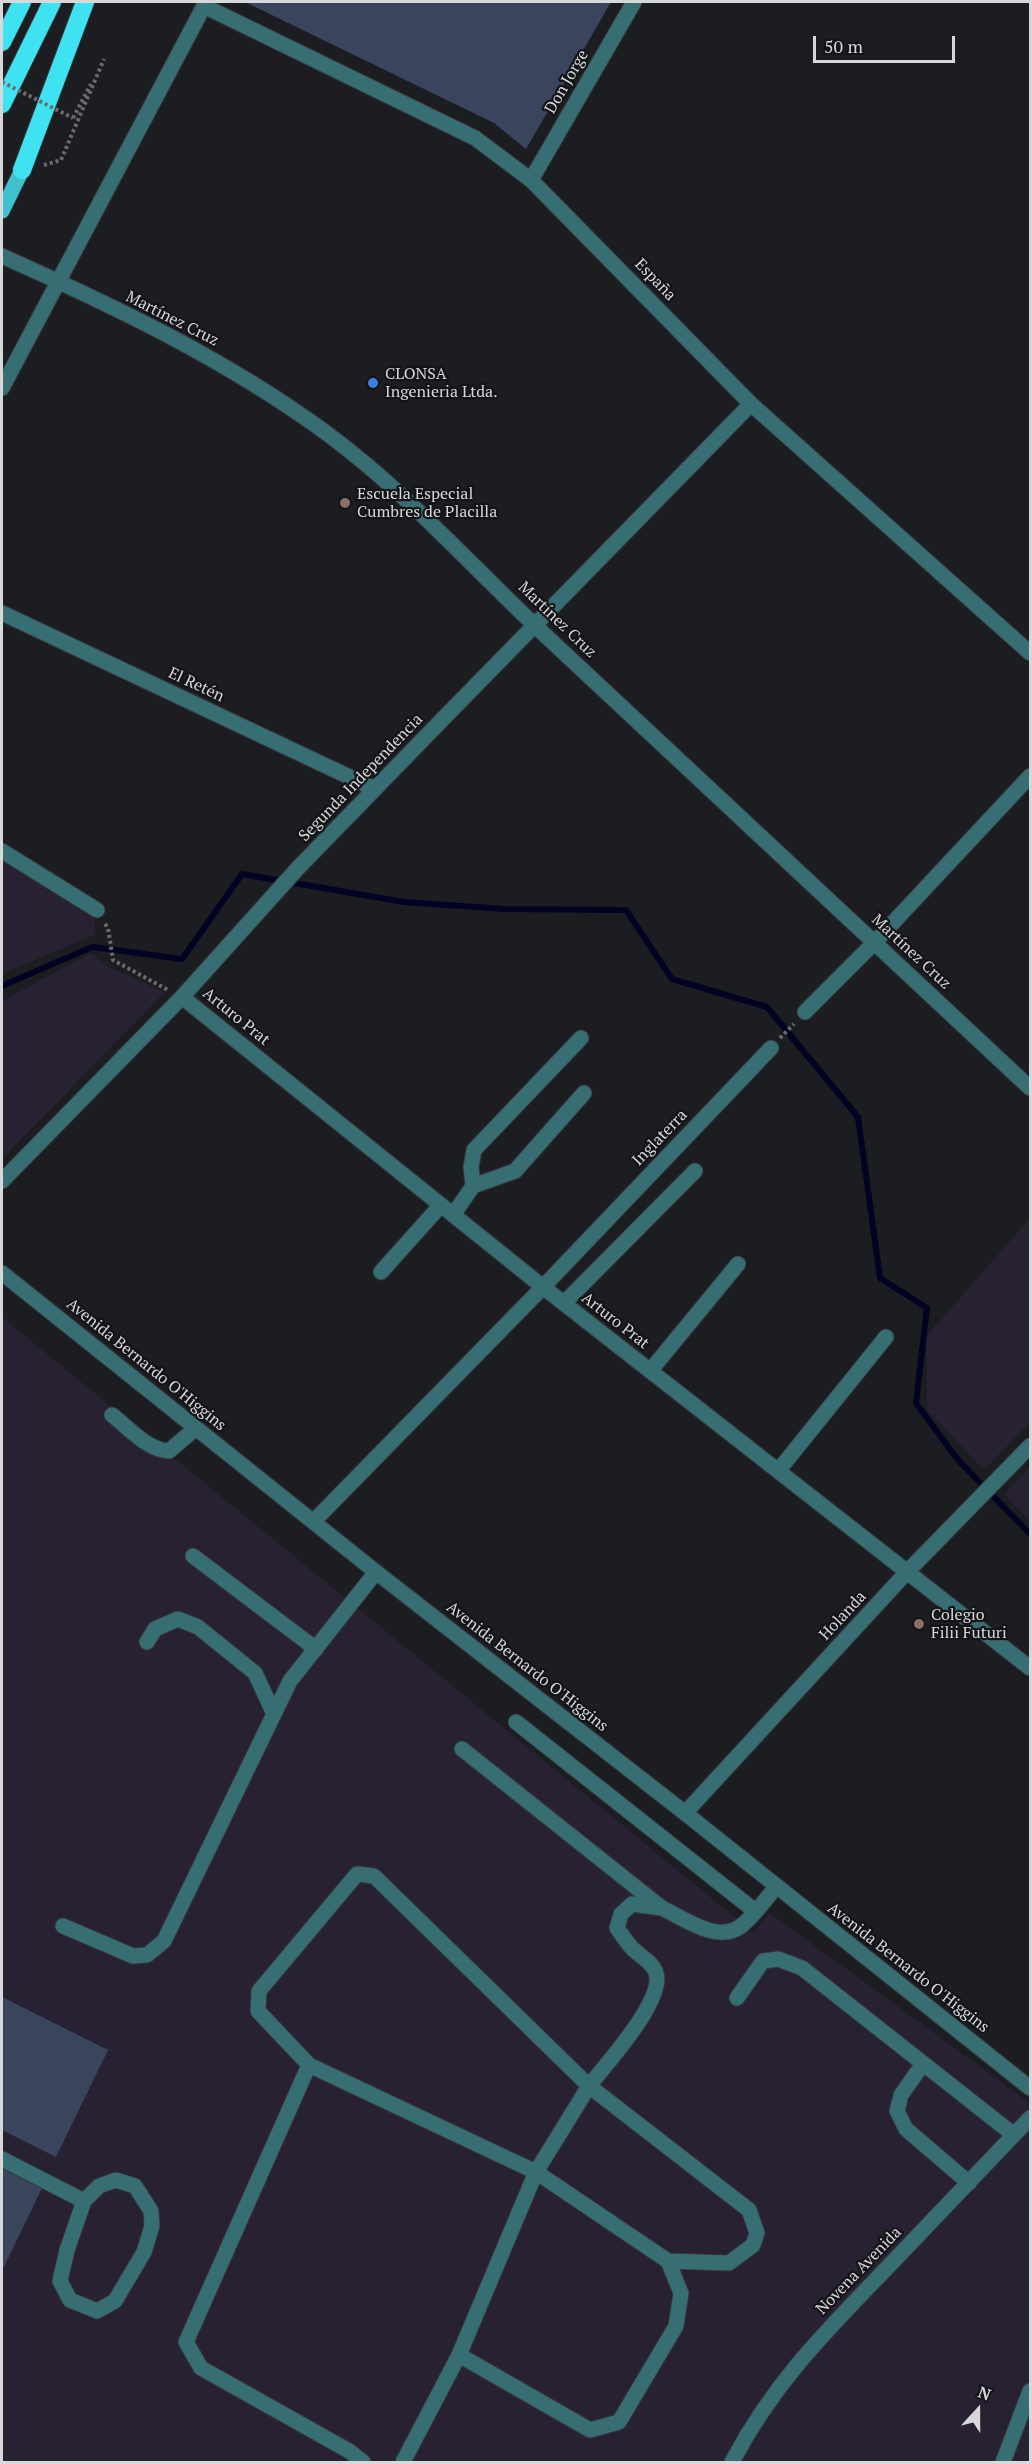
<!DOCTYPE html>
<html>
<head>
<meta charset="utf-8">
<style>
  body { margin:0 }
  #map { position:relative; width:1032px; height:2464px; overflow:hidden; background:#1c1d20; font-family:"PT Serif",serif }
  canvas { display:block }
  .frame { position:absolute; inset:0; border:3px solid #d7d8da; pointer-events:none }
  .north { position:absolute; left:948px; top:2380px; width:60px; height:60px; -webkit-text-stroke:4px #131417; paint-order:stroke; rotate:21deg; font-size:16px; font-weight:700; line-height:24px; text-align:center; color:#d7d8da }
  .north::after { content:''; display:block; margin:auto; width:21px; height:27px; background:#d7d8da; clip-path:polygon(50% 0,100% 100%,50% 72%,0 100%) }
  .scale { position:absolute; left:813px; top:36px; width:142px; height:27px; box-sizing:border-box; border:3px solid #d7d8da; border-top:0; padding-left:8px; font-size:18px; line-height:21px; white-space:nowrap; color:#d7d8da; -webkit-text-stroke:4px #131417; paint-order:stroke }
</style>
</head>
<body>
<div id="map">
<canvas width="1032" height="2464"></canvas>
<div class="frame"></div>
<div class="north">N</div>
<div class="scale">50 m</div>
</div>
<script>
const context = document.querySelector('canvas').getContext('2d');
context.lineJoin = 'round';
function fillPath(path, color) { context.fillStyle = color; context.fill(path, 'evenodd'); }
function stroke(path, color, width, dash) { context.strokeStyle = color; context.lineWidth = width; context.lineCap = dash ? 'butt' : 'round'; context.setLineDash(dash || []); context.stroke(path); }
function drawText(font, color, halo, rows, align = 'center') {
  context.font = font + ' "PT Serif",serif'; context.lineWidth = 4.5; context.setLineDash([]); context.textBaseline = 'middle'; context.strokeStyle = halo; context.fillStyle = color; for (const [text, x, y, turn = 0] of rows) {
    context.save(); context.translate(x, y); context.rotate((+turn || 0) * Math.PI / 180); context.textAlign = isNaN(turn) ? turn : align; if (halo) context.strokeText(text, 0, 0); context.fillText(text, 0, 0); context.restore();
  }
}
fillPath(new Path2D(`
  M2 858 94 919 96 934 2 974Z
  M91 953 107 966 165 992 2 1159V1001Z
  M1030 1218V1422L984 1470 927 1410 926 1337Z
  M2 1317 753 1932 770 1913 1030 2103V2462H2Z
  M1030 1467V1522L1004 1494Z`), '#272131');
fillPath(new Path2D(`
  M245 2H611L526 149 494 123Z
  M2 1997 108 2050 56 2157 2 2130Z
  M2 2165 43 2186 2 2271Z`), '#3b445d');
stroke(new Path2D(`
  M2 986 92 947 182 959 242 874 404 902 504 909 626 910 672 979 767 1007 858 1117 880 1278 927 1308 916 1403 958 1460 1030 1534`), '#000322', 6);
const minor = new Path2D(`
  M531 180 634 2
  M2 256C114 306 225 359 325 432 408 493 471 566 546 636 708 786 869 937 1030 1088
  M2 388 204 6 475 138 531 180 751 404 1030 653
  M2 613 375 789
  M2 851 97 910
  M182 997 543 1287 1030 1668
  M805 1012 875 942 1030 776
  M2 1181 182 997 298 868 436 726 751 404
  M473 1186 515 1171 584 1093
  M453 1215 473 1186 471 1167 474 1150 581 1038
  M381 1272 441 1205
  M2 1273 376 1572 685 1813 1030 2088
  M564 1303 695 1171
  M650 1371 738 1264
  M112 1415C129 1428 147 1450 169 1451L196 1428
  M778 1471 886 1337
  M313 1522 543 1287 771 1048
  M193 1556 316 1649
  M147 1642 155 1629 178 1619 198 1627 255 1673 274 1714
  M516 1722 755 1911
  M462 1749 662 1908C683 1918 718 1944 741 1926 754 1916 765 1900 776 1887
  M685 1813 907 1572 1030 1446
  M662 1908 632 1904 621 1914 617 1928C622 1935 626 1941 631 1947 639 1956 653 1962 656 1973 665 2000 606 2064 589 2086L749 2210 757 2233 753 2245 729 2263 668 2261
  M63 1926 133 1956 147 1955 164 1941 290 1681 376 1572
  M737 1998 763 1961 778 1959 802 1968 1014 2135
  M923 2064 901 2095 897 2111 906 2129 969 2183
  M309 2065 186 2342 201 2368 349 2451 363 2462
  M2 2159 84 2201
  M116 2180 135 2186 151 2211 152 2226 144 2252 115 2301 97 2311 70 2300 60 2281 67 2250 84 2201 99 2186Z
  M403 2462 459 2355 536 2172 589 2086 374 1876 357 1874 259 1991 258 2011 309 2065 536 2172 668 2261 681 2293 676 2326 619 2422 590 2430 459 2355
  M732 2462C773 2384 824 2333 885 2270 933 2219 982 2169 1030 2118
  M1003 2462 1030 2391`);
const major = new Path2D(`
  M2 211 22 170`);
const highway = new Path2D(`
  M2 42 22 2
  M2 104 52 2
  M22 170 85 2`);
stroke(minor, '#36373a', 17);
stroke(major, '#36373a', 17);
stroke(highway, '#36373a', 20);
stroke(new Path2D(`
  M73 118 91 84
  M44 165 61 160 104 59
  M105 924 108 928 113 960 168 990
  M780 1038 794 1024`), '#6a6b6e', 4, [3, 3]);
stroke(minor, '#376e74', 15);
stroke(major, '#40c1cd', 15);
stroke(highway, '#3fe2f1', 18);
stroke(new Path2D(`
  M2 82 73 118`), '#6a6b6e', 4, [3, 3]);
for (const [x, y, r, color] of [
  [373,383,6,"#3f7fe0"],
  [345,503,6,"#8d6e63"],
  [919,1624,6,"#8d6e63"]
]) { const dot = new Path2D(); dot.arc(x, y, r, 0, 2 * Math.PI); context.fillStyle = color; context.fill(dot); stroke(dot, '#131417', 2); }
drawText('16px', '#d7d8da', '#131417', [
  ["Don Jorge",567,82,-60],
  ["España",655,280,46],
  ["Martínez Cruz",172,319,27],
  ["Martínez Cruz",557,620,44],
  ["El Retén",196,685,25],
  ["Segunda Independencia",361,778,-46],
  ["Martínez Cruz",911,952,43],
  ["Arturo Prat",236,1017,39],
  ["Inglaterra",660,1138,-46],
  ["Arturo Prat",615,1321,38],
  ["Avenida Bernardo O'Higgins",146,1365,39],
  ["Holanda",843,1616,-47],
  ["Avenida Bernardo O'Higgins",527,1667,38],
  ["Avenida Bernardo O'Higgins",908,1968,38],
  ["Novena Avenida",859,2271,-46]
]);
drawText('16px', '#d7d8da', '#131417', [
  ["CLONSA",385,374],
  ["Ingenieria Ltda.",385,392],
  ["Escuela Especial",357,494],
  ["Cumbres de Placilla",357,512],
  ["Colegio",931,1615],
  ["Filii Futuri",931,1633]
], 'left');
</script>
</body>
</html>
